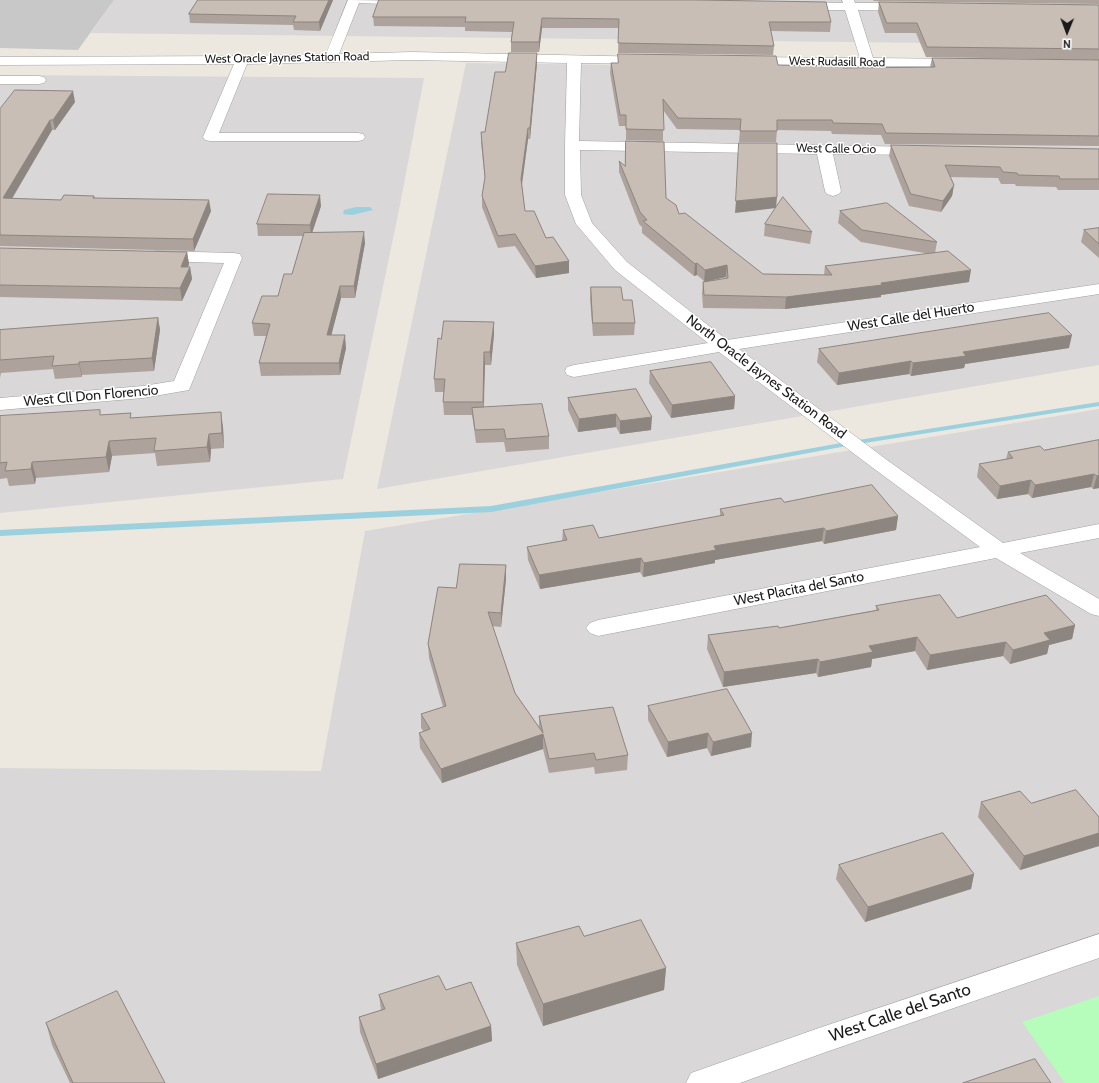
<!DOCTYPE html>
<html>
<head>
<meta charset="utf-8">
<style>
  body { margin:0 }
  #map { position:relative; width:1099px; height:1083px; overflow:hidden; background:#ede8df; font-family:Cabin,sans-serif }
  canvas { display:block }
  .north { position:absolute; left:1047px; top:12px; width:40px; height:40px; -webkit-text-stroke:3px #fff; paint-order:stroke; rotate:181deg; font-size:11px; font-weight:700; line-height:16px; text-align:center; color:#1a1a1a }
  .north::after { content:''; display:block; margin:auto; width:14px; height:18px; background:#1a1a1a; clip-path:polygon(50% 0,100% 100%,50% 72%,0 100%) }
</style>
</head>
<body>
<div id="map">
<canvas width="1099" height="1083"></canvas>
<div class="north">N</div>
</div>
<script>
const context = document.querySelector('canvas').getContext('2d');
context.lineJoin = 'round';
function fillPath(path, color) { context.fillStyle = color; context.fill(path, 'evenodd'); }
function stroke(path, color, width, dash) { context.strokeStyle = color; context.lineWidth = width; context.lineCap = dash ? 'butt' : 'round'; context.setLineDash(dash || []); context.stroke(path); }
function drawText(font, color, halo, rows, align = 'center') {
  context.font = font + ' Cabin,sans-serif'; context.lineWidth = 3; context.setLineDash([]); context.textBaseline = 'middle'; context.strokeStyle = halo; context.fillStyle = color; for (const [text, x, y, turn = 0] of rows) {
    context.save(); context.translate(x, y); context.rotate((+turn || 0) * Math.PI / 180); context.textAlign = isNaN(turn) ? turn : align; if (halo) context.strokeText(text, 0, 0); context.fillText(text, 0, 0); context.restore();
  }
}
fillPath(new Path2D(`
  M114 0H1099V45L91 33Z
  M466 63 1099 71V365L377 489Z
  M0 75 424 78 400 205 343 479 0 513Z
  M1099 409V1083H0V768L321 771 365 531Z`), '#d9d7d7');
fillPath(new Path2D(`
  M0 0H114L78 50 0 48Z`), '#c8c8c8');
fillPath(new Path2D(`
  M1099 996V1083H1065L1022 1022Z`), '#b6fdbb');
fillPath(new Path2D(`
  M356 207H370L373 210 352 215 343 214 344 210Z`), '#9bd1de');
fillPath(new Path2D(`
  M1099 402V406L852 445 491 512 0 536V530L491 506 852 441Z`), '#9bd1de');
const minor = new Path2D(`
  M348 0 414 1 412 4 408 5 359 3 339 54 412 52 653 57 655 60 653 63 648 64 581 63 579 141 921 147 926 148 928 151 926 154 921 155 833 154 841 191 839 194 833 196 827 194 825 191 817 154 580 150 581 195 592 223 627 262 727 340 1099 284V294L739 349 887 460 1003 543 1099 524V538L1020 553 1099 599V616L1091 614 996 558 598 636 590 633 586 628 590 623 598 620 980 547 873 468 719 352 574 377 567 375 565 371 567 367 574 365 708 343 615 270 576 224 565 195V145L567 63 412 60 247 64 219 133H358L363 134 365 137 363 140 358 141H210L205 140 203 137 234 64 0 65V57L242 56 326 54Z
  M842 0H854L855 3H908L912 4 914 7 912 10 908 11 858 10 873 58 962 59 967 60 969 63 967 66 962 67 746 65 741 64 739 61 741 58 746 57 860 58 845 10H798L794 9 792 6 794 3 798 2 843 3Z
  M0 76H39L44 77 46 80 44 83 39 84H0Z
  M157 251 234 253 240 254 242 258 189 390 143 398 0 410V398L143 386 174 381 224 263 157 261 151 260 149 256 151 252Z
  M1099 934V958L826 1052 740 1083H686L691 1073 819 1028Z`);
stroke(minor, '#a1a1a1', 1);
fillPath(minor, '#fff');
fillPath(new Path2D(`
  M198 0H333L320 31 294 30 293 25 190 23 189 14Z
  M379 0 831 22 830 32 771 31 774 46 773 55 618 53 619 28H542L539 52H511V42L512 32 465 31V27L374 26 373 17Z
  M873 0H1099V4L874 1Z
  M879 2 1099 5V60L926 57 916 33H885L878 12Z
  M537 53V63L530 139H528L522 185 525 211 546 238 569 261V273L536 278 515 246 498 248 482 207V196L485 180 481 143V132H485L505 72Z
  M932 58 1099 60V146L885 144 881 135 832 134 831 131 777 130 776 142H739L740 130 677 129 663 110V141L626 140V126H619L610 73 611 63 778 65 843 68 930 67Z
  M75 102 55 130H52L12 199 61 200 94 196 95 198 211 211 194 251 0 246V109Z
  M891 145 1099 149V190H1058L1056 187 1016 186 1015 184H1001L998 178 950 177 954 185 952 196 941 212 909 206 889 156Z
  M619 161 666 198 679 214 763 274 824 275 825 266 930 254 861 242 838 223 840 211 937 242 935 253 969 282 881 295V297L785 309 703 308 702 294 703 282 704 281 697 275 694 276 642 233V227L639 224 619 172ZM726 277V279L708 281Z
  M321 206 312 233 365 243 355 298H341L331 335 346 348 340 375 261 376 259 363 266 336H254L252 323 278 296 292 274 303 236H258L257 224Z
  M765 224 812 232 810 244 764 236Z
  M1099 228V258L1081 242 1084 230Z
  M0 248 187 252 189 264 188 267H190L192 279 182 301 0 297Z
  M591 287 623 300 635 323 634 335 593 336 590 299Z
  M158 318 160 330 154 371 82 375V377L55 379 53 369 1 373 0 378V330Z
  M494 334 491 365H485L484 408 549 436V449L506 452 504 442 476 443 473 421 472 415H444L443 402 444 392H435L434 379 441 339Z
  M1069 348 965 364 964 368 911 376 909 374 837 385 817 362 819 349Z
  M650 371 735 396 734 409 671 418 649 383Z
  M636 389 651 430 620 434 616 427 578 432 568 410V398Z
  M101 415 223 427 224 448 211 449 210 462 157 466 155 453 112 456 109 472 36 478 35 484 9 486 7 478 0 479V416Z
  M1099 440V488L1093 489 1091 487 1032 498 1028 494 997 499 977 477 979 464 1006 459 1008 452 1044 450Z
  M784 502 898 516 896 530 824 544 822 541 715 560V563L643 577 640 572 540 589 528 560 527 547 562 541 563 530 599 538 720 516V509Z
  M506 565V579L501 627 492 626 515 693 539 727V716L628 755 627 770 595 774 594 767 549 773 543 749 442 783 420 748 419 733 424 732 421 728V714L443 707 429 658 428 644 456 588Z
  M876 606 957 618 1075 625 1072 639 1049 645 1047 654 1010 664 1003 656 927 670 915 651 872 659 871 667 818 677 816 673 723 687 707 649 708 635 779 628 876 610Z
  M648 706 751 747 711 756 707 748 667 757 648 720Z
  M981 802 1031 803 1099 817V846L1020 870 978 817Z
  M839 865 974 874 971 889 865 922 836 879Z
  M516 943 666 968 664 990 543 1026 517 965Z
  M446 990 491 1026 492 1041 378 1079 360 1032 359 1017 381 1010 379 995Z
  M46 1023 165 1083H70L52 1045Z`), '#ada39c');
fillPath(new Path2D(`
  M329 0H333L320 31 319 22Z
  M542 18V28L539 52V42Z
  M537 53V63L530 139V128Z
  M73 91 75 102 55 130 53 120Z
  M50 120 52 130 5 210 3 198Z
  M528 128V139L521 190V179Z
  M954 185 952 196 941 212 943 201Z
  M320 195 321 206 311 236 310 225Z
  M777 197 776 208 735 213 736 201Z
  M209 200 211 211 194 251 193 239Z
  M364 232 365 243 355 298 354 286Z
  M187 252 189 264 183 278 181 267Z
  M569 261V273L536 278 535 266Z
  M697 263V275L694 276 695 264Z
  M727 265 726 277 704 282 705 270Z
  M190 267 192 279 182 301 180 288Z
  M971 270 969 282 881 295V297L785 309 786 297Z
  M340 286 341 298 328 348 327 335Z
  M158 318 160 330 154 371 152 358Z
  M494 322V334L491 365 490 352Z
  M345 335 346 348 340 375 339 363Z
  M1072 335 1069 348 965 364 964 368 911 376 913 363 963 352Z
  M484 352 485 365 483 415V402Z
  M911 361 909 374 837 385 839 373Z
  M79 362 82 375V377L79 364Z
  M735 396 734 409 671 418 672 405Z
  M221 412 223 427 224 448 222 433Z
  M616 414V427L578 432 579 419Z
  M652 417 651 430 620 434V421Z
  M209 434 211 449 210 462 207 447Z
  M109 441 112 456 109 472 106 457Z
  M32 462 36 478 35 484 31 469Z
  M1094 474 1091 487 1032 498 1035 485Z
  M1099 475V488L1093 489 1097 476Z
  M1031 480 1028 494 997 499 1000 486Z
  M898 516 896 530 824 544 826 531Z
  M824 528 822 541 715 560V563L643 577 644 563 714 546Z
  M641 558 640 572 540 589 539 575Z
  M506 565V579L501 627V613Z
  M1075 625 1072 639 1049 645 1047 654 1010 664 1013 650 1044 633Z
  M917 637 915 651 872 659 871 667 818 677 820 662 869 646Z
  M1006 642 1003 656 927 670 930 655Z
  M818 659 816 673 723 687 724 672Z
  M708 733 707 748 667 757 668 742Z
  M752 733 751 747 711 756 713 742Z
  M543 734V749L442 783 441 769Z
  M1099 833V846L1020 870 1024 856Z
  M974 874 971 889 865 922 868 907Z
  M666 968 664 990 543 1026V1004Z
  M491 1026 492 1041 378 1079 376 1064Z`), '#8d857f');
const building = new Path2D(`
  M198 0H329L319 22H293L296 16 189 14Z
  M379 0H696L826 2 831 22H769L774 46 618 43 619 19 542 18 539 42H511L514 22H465L466 17H373Z
  M879 2 1099 5V49L927 47 917 23H887Z
  M509 53H537L530 128H528L521 179 525 211H534L546 238 553 237 569 261 535 266 515 234 498 236 482 196 485 177 481 132H485L495 72H505Z
  M618 54 776 56 778 65 843 66V68L935 67 932 58 1099 60V136L886 133 882 124 833 123 832 120H777V131H740L741 119 678 118 663 99 664 130 626 129V115H620L611 63H618Z
  M15 90 73 91 53 120H50L3 198 61 200 64 195 94 196 93 198 209 200 193 239 0 235V109Z
  M626 141 664 142 666 198 676 205 679 214 685 213 763 274 832 275 825 266 948 251 971 270 881 283 882 285 786 297 704 295 703 282 728 278 727 265 705 270 697 263 695 264 643 221 647 220 640 212 619 161 625 166Z
  M739 143H777V197L736 201Z
  M891 145 1099 149V179H1060L1059 176 1018 175 1017 173 1003 172 1000 167 945 165 954 185 943 201 911 194Z
  M268 194 320 195 310 225 257 224Z
  M783 197 812 232 765 224Z
  M887 203 937 242 862 230 840 211Z
  M1099 228V244L1084 230Z
  M364 232 354 286H340L327 335H345L339 363H259L270 324 252 323 262 296H278L284 274H292L304 233Z
  M0 248 187 252 181 267H190L180 288 0 285Z
  M591 287H621L623 300H632L635 323H593Z
  M1049 313 1072 335 963 352 966 356 913 363 911 361 839 373 819 349Z
  M158 318 152 358 79 362V364L52 366 54 356 0 360V330Z
  M444 321 494 322 490 352H484L483 402H443L445 379H434L438 338 441 339Z
  M711 362 735 396 672 405 650 371Z
  M636 389 652 417 620 421 616 414 579 419 568 398Z
  M542 404 549 436 506 439 504 429 475 430 472 408Z
  M100 410V415L131 413 130 418 221 412 222 433 209 434 207 447 154 451 156 438 109 441 106 457 32 462 31 469 5 471 7 462 0 463V416Z
  M1099 440V475L1097 476 1094 474 1035 485 1031 480 1000 486 979 464 1013 458 1008 452 1040 446 1044 450Z
  M872 485 898 516 826 531 824 528 714 546 716 550 644 563 641 558 539 575 527 547 567 540 563 530 593 525 599 538 724 515 720 509 781 498 784 502Z
  M460 564 506 565 501 613 488 612 515 693 543 733 539 716 613 707 628 755 596 760 594 753 549 759 543 734 441 769 419 733 430 729 421 714 446 706 428 644 438 587 456 588Z
  M940 595 957 618 1046 595 1075 625 1044 633 1050 640 1013 650 1006 642 930 655 917 637 869 646 873 652 820 662 818 659 724 672 708 635 778 626 779 628 879 610 876 606Z
  M727 689 752 733 713 742 708 733 668 742 648 706Z
  M1076 790 1099 817V833L1024 856 981 802 1020 791 1031 803Z
  M943 833 974 874 868 907 839 865Z
  M641 920 666 968 543 1004 516 943 579 926 584 936Z
  M439 976 446 990 471 982 491 1026 376 1064 359 1017 385 1009 379 995Z
  M117 991 165 1083H73L46 1023Z
  M1035 1059 1051 1083H963Z`);
fillPath(building, '#c9beb5');
stroke(building, '#8d857f', 1);
drawText('12px', '#1a1a1a', '#fff', [
  ["West Oracle Jaynes Station Road",287,58,-1],
  ["West Rudasill Road",837,62,1],
  ["West Calle Ocio",836,149,1]
]);
drawText('14px', '#1a1a1a', '#fff', [
  ["West Calle del Huerto",911,317,-9],
  ["North Oracle Jaynes Station Road",766,377,37],
  ["West Cll Don Florencio",91,396,-5],
  ["West Placita del Santo",799,589,-11]
]);
drawText('17px', '#1a1a1a', '#fff', [
  ["West Calle del Santo",900,1013,-19]
]);
</script>
</body>
</html>
